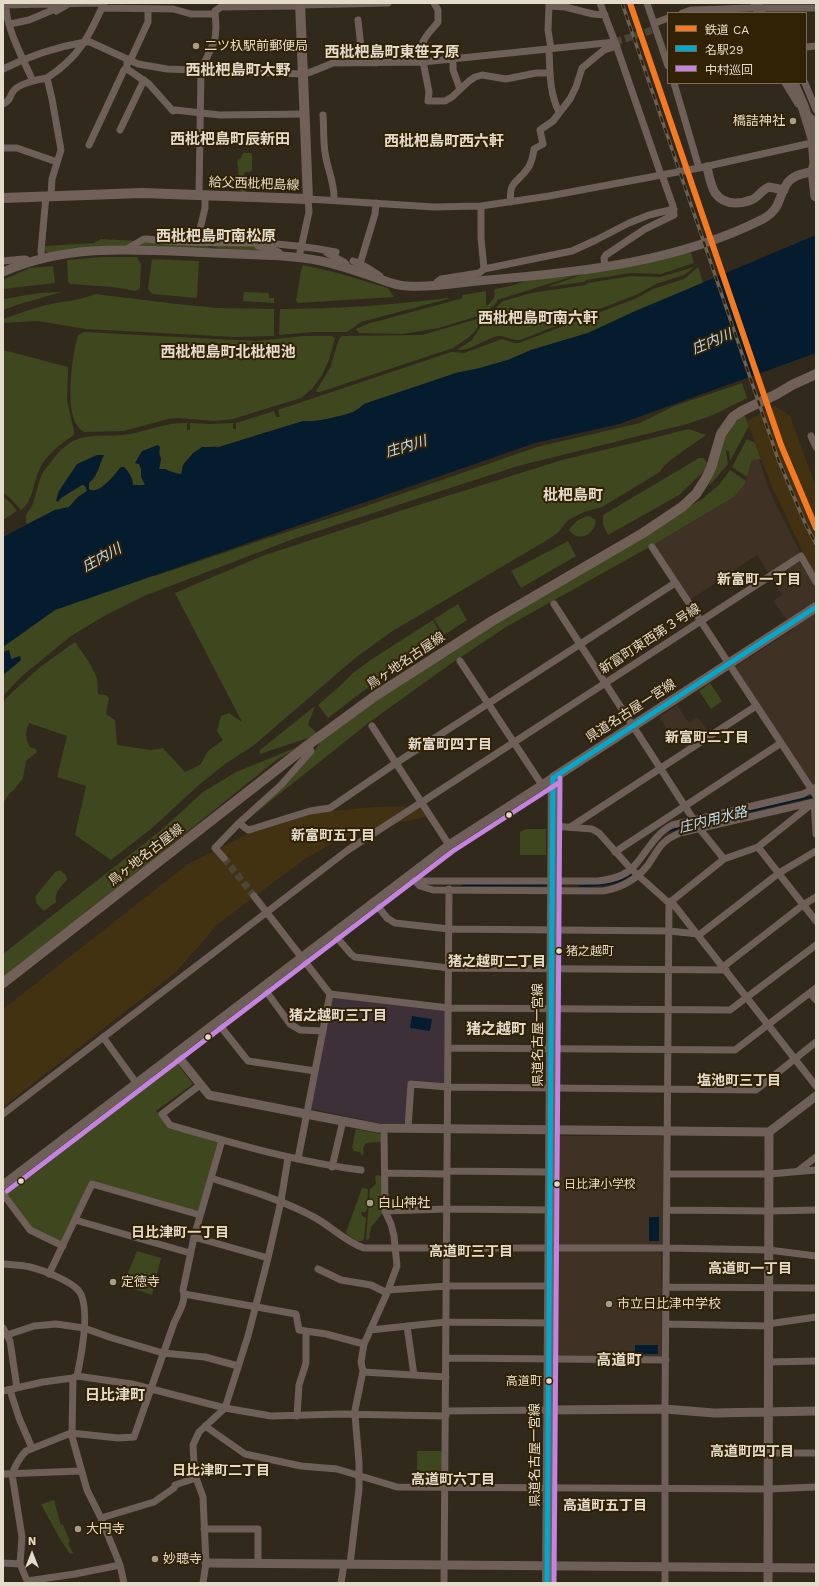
<!DOCTYPE html>
<html>
<head>
<meta charset="utf-8">
<style>
  body { margin:0 }
  #map { position:relative; width:819px; height:1586px; overflow:hidden; background:#31291b; font-family:"Work Sans","Noto Sans JP",sans-serif }
  canvas { display:block }
  .frame { position:absolute; inset:0; border:4px solid #e4dbcb; pointer-events:none }
  .legend { position:absolute; left:667px; top:12px; width:140px; height:72px; box-sizing:border-box; background:#312206; border:1px solid #796c55; margin:0; padding:5px 7px; list-style:none; font-size:12px; color:#e4dbcb }
  .legend li { display:flex; align-items:center; gap:8px; height:20px }
  .legend b { width:20px; border:1px solid #796c55 }
  .north { position:absolute; left:12px; top:1534px; width:40px; height:40px; -webkit-text-stroke:3px #312206; paint-order:stroke; rotate:0deg; font-size:11px; font-weight:700; line-height:16px; text-align:center; color:#e4dbcb }
  .north::after { content:''; display:block; margin:auto; width:14px; height:18px; background:#e4dbcb; clip-path:polygon(50% 0,100% 100%,50% 72%,0 100%) }
</style>
</head>
<body>
<div id="map">
<canvas width="819" height="1586"></canvas>
<div class="frame"></div>
<ul class="legend">
<li><b style="height:5px;background:#f47921"></b>鉄道 CA</li>
<li><b style="height:5px;background:#00a9ce"></b>名駅29</li>
<li><b style="height:5px;background:#c483df"></b>中村巡回</li>
</ul>
<div class="north">N</div>
</div>
<script>
const context = document.querySelector('canvas').getContext('2d');
context.lineJoin = 'round';
function fillPath(path, color) { context.fillStyle = color; context.fill(path, 'evenodd'); }
function stroke(path, color, width, dash) { context.strokeStyle = color; context.lineWidth = width; context.lineCap = dash ? 'butt' : 'round'; context.setLineDash(dash || []); context.stroke(path); }
function drawText(font, color, halo, rows, align = 'center') {
  context.font = font + ' "Work Sans","Noto Sans JP",sans-serif'; context.lineWidth = 4; context.setLineDash([]); context.textBaseline = 'middle'; context.strokeStyle = halo; context.fillStyle = color; for (const [text, x, y, turn = 0] of rows) {
    context.save(); context.translate(x, y); context.rotate((+turn || 0) * Math.PI / 180); context.textAlign = isNaN(turn) ? turn : align; if (halo) context.strokeText(text, 0, 0); context.fillText(text, 0, 0); context.restore();
  }
}
fillPath(new Path2D(`
  M775 406 790 416 816 487V576L804 554 772 487 747 421Z
  M426 806 425 817 368 829 334 842 305 859 218 924 176 972 3 1107V1009L188 864 260 828 313 813 374 807Z`), '#423211');
fillPath(new Path2D(`
  M334 997 444 1010 446 1012V1081L444 1083 414 1080 410 1083 406 1121 403 1123H379L313 1109 311 1107 331 999Z`), '#3d3039');
fillPath(new Path2D(`
  M759 459 768 488 800 552 795 555 816 587V783L815 784H811L735 667 794 629 773 601 782 595 757 555 690 600 653 545 734 497 745 484 752 460Z
  M677 705 689 723 698 717 709 733 686 748 675 732 671 735 659 717Z
  M560 1136H662L663 1138V1244L661 1246 559 1245 557 1243V1138Z
  M558 1251 661 1252 662 1355 660 1357H557L556 1355V1253Z`), '#3f3225');
fillPath(new Path2D(`
  M243 153H251L252 155V171L244 173V178L247 181 246 192H241L239 187 241 184V179L239 177 237 161 241 158Z
  M101 239 137 241 127 246H99L48 253 43 250V246L94 243Z
  M145 241 199 243 214 249 135 246Z
  M205 244H253L275 252 220 249Z
  M689 252 691 253 694 263 661 274 631 273 586 280 584 282 547 287 586 273Z
  M101 257H137L141 264 140 288 136 291 113 287 70 284 68 281 67 260Z
  M152 259 199 261 197 298 152 294 148 289Z
  M303 265 334 272 388 288 394 297 298 303 296 301 301 270Z
  M53 266 55 283 3 289V280L30 268Z
  M694 267 684 275 656 284 638 294 520 340C512 341 505 335 498 336 484 339 472 351 458 350V349L472 340 487 316 503 301 531 293 585 285 588 283 631 276 660 277Z
  M698 267 703 283 588 333 531 350 508 360 480 368 456 373 364 404C361 407 357 410 353 412 342 416 314 423 303 421L219 447C203 444 190 455 182 466V472L181 474 159 469 161 459 159 452 136 463 139 464C142 469 141 471 141 476 142 479 144 482 145 485H133L132 478 124 467 119 469 113 477 101 488 95 491H87L78 497 69 507 55 510 27 524C23 512 31 512 34 500 37 492 38 483 42 474 44 470 48 466 51 462 60 450 69 440 85 437 100 434 115 437 130 434 149 430 167 422 187 423V430H190V423L210 424 233 423V429H236V423L274 411 276 417H280L278 410 451 352 464 353 502 339 514 343H519L637 298 653 289 684 279Z
  M574 276 497 300V302L484 314 439 328 402 334 359 333 356 329 367 324 456 300 461 299 463 295 486 291V307L494 298 495 289 511 286 528 280Z
  M62 292 20 304 3 310V299L39 293Z
  M244 292 269 293V298H274V303L243 301Z
  M95 294 177 304 218 308 274 309V336L235 337 86 329 38 321 3 323V319C17 314 31 309 46 305 63 301 79 301 95 294Z
  M448 298 449 299H448L361 322 347 332H314L279 335 280 309C338 309 390 305 448 298Z
  M477 319H479C480 333 463 341 453 348L320 392H317L316 391 330 368 339 339 342 336 422 335Z
  M84 332 256 341 304 336H332L335 338 329 360 322 375 312 389 301 398 233 419 214 421 179 418 168 419 124 431 84 432C82 430 78 428 77 425 65 409 72 354 78 335Z
  M3 350 68 367 67 401 74 431V435C60 444 46 455 39 470 33 484 33 501 21 510L8 496 3 492Z
  M742 383 747 398 713 415 687 424 518 466 296 538 144 596 106 615 71 636 22 676 3 696V675L21 660 11 659 9 650 3 652V646L61 605 144 576H155L256 542 349 512 537 447 640 423 674 406Z
  M744 414 749 426 730 461 729 451 726 450 728 464 709 486 724 437 732 426Z
  M689 429 706 435C695 444 665 461 660 472L602 507 584 512 568 520 559 532 549 539 391 632 354 659 253 746 225 764 199 785 151 829 111 860 75 835 86 786 57 777 67 736 29 723C25 733 25 737 30 747L36 749 37 752 26 761 23 778 14 790 10 793 3 803V705L6 698 40 667 75 642 89 662 97 678 98 694 106 695 109 698 106 714 115 720 117 745 151 750 163 748 185 772 200 765 208 751 223 740 217 731 221 716 229 713 242 722 175 593 262 556 409 508 562 460 641 441Z
  M747 439 755 443 761 459 752 460 747 477 732 467Z
  M699 458H704L708 465 701 474 679 495 608 535 603 524V515Z
  M730 470 746 481 745 484 734 497 653 545 506 627 449 665 367 724 247 820 282 786 316 749 320 742 360 711 495 623 702 499 719 485Z
  M3 497 10 502 17 511 3 520Z
  M589 516 596 520C595 535 578 543 569 530 575 522 579 518 589 516Z
  M568 541 576 556 521 588 511 571Z
  M458 604 467 620 444 635 434 619Z
  M433 620 441 636 388 672 328 718 318 705 342 684 353 673 372 659Z
  M710 683 722 701 711 709 699 691Z
  M315 706 308 725 317 733 314 736 260 754V750Z
  M300 746 275 761 161 853 3 977V954L159 832 203 792 236 772Z
  M526 829H546V855H520V832Z
  M60 870 66 875 67 880C61 887 54 892 56 902L44 911 37 904 35 897 55 872Z
  M176 1062 193 1084 156 1111 169 1127 218 1141 199 1210 197 1211 90 1181 61 1242 31 1228 6 1193V1191Z
  M356 1129 381 1134V1142L366 1143 363 1148 364 1153 362 1156 360 1152 354 1151 352 1148Z
  M377 1175 382 1176V1214L371 1227 369 1239 367 1240 366 1239 370 1189 376 1184 375 1177Z
  M362 1188 368 1189 367 1210 365 1212H361L362 1216 366 1218 364 1239 362 1241H357L347 1234 346 1232Z
  M137 1251 161 1258 152 1295 126 1286 130 1276 127 1275Z
  M417 1451H440L442 1452V1483L440 1485H417Z
  M54 1500 61 1525H63L70 1541 68 1543 73 1553 70 1554 60 1539 42 1506V1504Z`), '#3e471e');
fillPath(new Path2D(`
  M816 235V353L619 424 535 443 55 610 3 647V537L55 510 69 507 78 497 87 491 85 486 82 485 61 498 58 502 56 500 59 491 77 464 97 455H104C99 465 98 476 89 483V489C99 496 115 474 121 467H124C130 473 132 478 133 485H145C144 483 142 479 141 476 141 471 142 469 139 464L135 463 142 451 158 445 160 447 159 454 161 459 159 469H165L177 474H181L184 464 193 453 202 447H219L303 421C314 423 342 416 353 412 357 410 361 407 364 404L456 373 480 368 508 360 531 350 588 333 633 312Z
  M9 650 11 659 20 656 21 660 3 675V652Z
  M412 1016 432 1019 430 1031 410 1028Z
  M649 1217H659V1241H649Z
  M635 1345H658V1354H635Z`), '#041c2e');
stroke(new Path2D(`
  M698 823 811 797 814 794
  M669 831 693 824
  M462 885H546
  M580 886C599 885 618 886 632 873`), '#041c2e', 2);
stroke(new Path2D(`
  M615 42 656 29
  M224 858 254 896`), '#4c4435', 7, [7, 3.5]);
stroke(new Path2D(`
  M434 3 438 10V22C431 31 421 39 421 51L429 92 428 101H445L452 97 469 81 475 77 482 75 506 79 536 73H550
  M549 3V6L565 7 593 14 605 15
  M600 3 615 42
  M647 3 668 66
  M3 5 97 3 103 5
  M6 5C5 26 24 61 33 81
  M300 5 388 3
  M549 6 548 30 551 49
  M102 8 173 9 191 14H215
  M682 13 691 10 752 8H816
  M358 20 361 48 373 52 376 56V63
  M655 23 668 18
  M10 24 29 20 55 9 56 11 67 5
  M806 47 816 46
  M549 49C550 71 549 92 559 112
  M127 60V69L149 84 173 111 175 110 220 115 305 114
  M453 60V70L460 89
  M130 61 148 22V9
  M3 69C29 56 56 47 85 42H90L138 64 167 69 303 74 311 72 333 63 423 62 615 42 661 175
  M674 83 699 168
  M785 83 798 104
  M805 83 816 110
  M3 104C10 100 9 99 12 93 16 84 39 79 47 78
  M806 113 816 122
  M323 115C324 127 323 140 325 152 327 169 335 183 334 200
  M120 130 144 80
  M89 145 124 70 126 68
  M3 148H17L57 162
  M199 195 201 70 215 40 216 27 215 11 221 7 300 6
  M51 196 52 179 61 150 52 99 47 78C79 57 89 37 104 3
  M511 202C508 181 518 183 528 168 532 162 533 156 534 149L543 144 540 130 553 121 570 99 576 87 582 68 604 50 617 46
  M481 206V238L484 269
  M197 242 205 208V195
  M258 246 279 252 281 256
  M129 250 130 247 144 239H147C183 244 221 242 257 243 284 244 310 247 336 252
  M327 253 344 262 346 264 345 267
  M299 257 309 212 308 199 434 207 481 206 549 196 699 168 816 142
  M42 258 41 251 46 196
  M3 261 23 259H26L28 262
  M353 261 366 267 380 276 379 279
  M360 264 375 214 376 203
  M605 267 604 258 606 255 645 229 674 215 673 206 662 175
  M436 285 437 282 441 279 479 273 484 269 572 251 596 240 629 223 649 215 674 209
  M811 436 816 447
  M652 547 816 796
  M554 604 699 828 724 859
  M460 661 542 785
  M372 726 449 845
  M814 802 816 834
  M239 823 248 830 252 829 310 811 330 808 396 763 675 583
  M553 826 592 829 599 833 631 869 669 903 665 1409V1583
  M572 826 756 706
  M758 847 816 921
  M615 852 781 743
  M224 858 215 848 239 823 281 785 311 751 308 745
  M408 876 415 881H598C606 880 614 879 622 875 642 866 649 837 672 825L803 794 816 787
  M415 881 420 886 433 890 603 891C621 888 636 880 648 865 659 849 660 841 680 833L814 802
  M254 896 330 994 449 1008 730 1010 816 945
  M374 901 387 918 395 923 449 929 669 931 698 934
  M671 901 816 1086
  M669 903 724 859 758 847 813 803
  M333 933 351 954 355 957 449 968 726 970
  M699 935 779 873 816 851
  M723 967 803 905 816 897
  M263 987 290 1024 300 1030 323 1031
  M810 993 816 1000
  M217 1022 248 1061 315 1071
  M103 1037 137 1084
  M448 1048 735 1050 816 988
  M200 1085 162 1114 170 1125C233 1143 296 1162 361 1170
  M3 1114 348 850 801 556 816 582
  M384 1128 385 1211
  M408 1128 411 1084 448 1087 756 1090 816 1042
  M298 1159 330 994
  M332 1167 343 1121
  M447 1171 550 1172
  M798 1171 816 1157
  M385 1173 447 1174
  M667 1174H769L816 1170
  M211 1178C245 1189 280 1199 312 1216 330 1225 344 1241 364 1248H667L769 1250 816 1256
  M3 1194 30 1230 63 1246
  M667 1210 769 1211 816 1210
  M75 1220 190 1253
  M194 1237 268 1258
  M3 1264C12 1265 22 1265 30 1267 43 1270 71 1281 79 1291 91 1307 81 1357 77 1376
  M318 1269 341 1280 371 1285 387 1293
  M49 1274 92 1184 200 1215
  M666 1287 816 1288
  M388 1290 447 1286H549
  M184 1294 296 1314 299 1330 326 1334 364 1344
  M666 1324 768 1326
  M768 1324 816 1317
  M407 1326 414 1375
  M3 1328 10 1341 17 1388
  M370 1330 446 1322 549 1323
  M7 1335 34 1326 56 1324 84 1328 112 1338 163 1353 205 1357 238 1366
  M446 1358 666 1360
  M768 1362 816 1361
  M363 1372 446 1377
  M10 1390 19 1418 32 1448
  M3 1391 43 1382 73 1378 77 1376 132 1384 225 1408 271 1416 341 1414 446 1416
  M446 1411 548 1410
  M354 1415 363 1371 361 1362 364 1344 387 1293 397 1266 394 1236 391 1224 385 1211 447 1209 550 1210
  M297 1416 299 1385 306 1363V1331
  M205 1426 245 1454 301 1466 337 1469 397 1487 768 1489 816 1487
  M71 1433 87 1490 101 1518 120 1565 124 1583
  M72 1434 73 1378
  M768 1453H816
  M3 1474 81 1471
  M101 1518 154 1502 174 1488 175 1485 196 1478
  M204 1529H258V1564
  M3 1563 20 1564
  M350 1564 359 1489V1462L355 1415
  M27 1581 75 1574 120 1565
  M28 1583 20 1564 22 1537 12 1474C16 1464 19 1458 26 1451L71 1433 118 1438 134 1437 174 1323C178 1314 187 1300 183 1290L194 1237 222 1140
  M203 1583 206 1563 203 1497 196 1478 194 1463 193 1445 199 1432 225 1408 248 1336 268 1258 281 1201 288 1158
  M341 1583 344 1564
  M444 1583 449 889`), '#6e5f58', 7);
stroke(new Path2D(`
  M707 167C711 185 713 202 735 203 741 203 746 202 751 200 758 198 761 190 769 187L784 190
  M3 272C70 242 143 250 214 253 250 255 286 254 321 261 339 265 357 271 374 277 385 281 396 286 407 286 434 288 462 282 488 280 582 272 678 262 763 219 783 208 777 195 789 181 796 173 807 174 816 170
  M176 1054 209 1095 378 1128 769 1132 816 1096
  M3 1185 449 845 553 778
  M548 1410 665 1409 714 1413 816 1411
  M206 1563 816 1568
  M768 1583 769 1132`), '#6e5f58', 9);
stroke(new Path2D(`
  M3 198 142 193 308 199 300 3
  M3 983 308 745 375 696 492 621 643 533 682 507 696 494 705 480 711 468 721 434 733 417 742 411 777 394 792 385 816 374
  M547 1583 553 778 816 607`), '#716058', 10);
stroke(new Path2D(`
  M756 3 760 13
  M793 83 803 106 813 138 815 164 813 171 816 196`), '#6e5f56', 11);
const rail = new Path2D(`
  M622 3 778 459 805 523 816 544`);
stroke(rail, '#6a6056', 3.5);
stroke(rail, '#312206', 2, [6]);
stroke(new Path2D(`
  M553 778 816 607
  M547 1583 553 778`), '#00a9ce', 5);
stroke(new Path2D(`
  M7 1191 453 851 557 784
  M554 1583 560 778`), '#c483df', 5);
stroke(new Path2D(`
  M630 3 781 445 816 528`), '#f47921', 6);
for (const [x, y, r, color] of [
  [196,46,4,"#a59d8d"],
  [793,121,4,"#a59d8d"],
  [509,815,3.5,"#e4dbcb"],
  [559,951,3.5,"#e4dbcb"],
  [208,1037,3.5,"#e4dbcb"],
  [21,1181,3.5,"#e4dbcb"],
  [557,1184,3.5,"#e4dbcb"],
  [370,1203,4,"#a59d8d"],
  [113,1282,4,"#a59d8d"],
  [609,1304,4,"#a59d8d"],
  [549,1381,3.5,"#e4dbcb"],
  [78,1529,4,"#a59d8d"],
  [155,1559,4,"#a59d8d"]
]) { const dot = new Path2D(); dot.arc(x, y, r, 0, 2 * Math.PI); context.fillStyle = color; context.fill(dot); stroke(dot, '#312206', 1.5); }
drawText('12px', '#e4dbcb', '#312206', [
  ["猪之越町",566,951],
  ["日比津小学校",564,1184],
  ["高道町",542,1381,"right"]
], 'left');
drawText('13px', '#e4dbcb', '#312206', [
  ["二ツ杁駅前郵便局",204,46],
  ["橋詰神社",785,121,"right"],
  ["白山神社",378,1203],
  ["定徳寺",121,1282],
  ["市立日比津中学校",617,1304],
  ["大円寺",86,1529],
  ["妙聴寺",163,1559]
], 'left');
drawText('13px', '#e4dbcb', '#312206', [
  ["給父西枇杷島線",254,184,2],
  ["新富町東西第３号線",650,639,-33],
  ["鳥ヶ地名古屋線",406,661,-34],
  ["県道名古屋一宮線",631,711,-33],
  ["鳥ヶ地名古屋線",146,855,-38],
  ["県道名古屋一宮線",538,1035,-90],
  ["県道名古屋一宮線",535,1455,-90]
]);
drawText('italic 14px', '#bddcf7', '#312206', [
  ["庄内川",712,342,-23],
  ["庄内川",406,447,-17],
  ["庄内川",102,558,-29],
  ["庄内用水路",713,820,-14]
]);
drawText('bold 14px', '#e4dbcb', '#312206', [
  ["新富町一丁目",759,580],
  ["新富町二丁目",707,738],
  ["新富町四丁目",450,745],
  ["新富町五丁目",333,836],
  ["猪之越町二丁目",497,962],
  ["猪之越町三丁目",338,1016],
  ["塩池町三丁目",739,1081],
  ["日比津町一丁目",180,1233],
  ["高道町三丁目",471,1252],
  ["高道町一丁目",750,1269],
  ["高道町四丁目",752,1452],
  ["日比津町二丁目",221,1471],
  ["高道町六丁目",453,1480],
  ["高道町五丁目",605,1506]
]);
drawText('bold 15px', '#e4dbcb', '#312206', [
  ["西枇杷島町東笹子原",392,53],
  ["西枇杷島町大野",238,71],
  ["西枇杷島町辰新田",230,140],
  ["西枇杷島町西六軒",444,142],
  ["西枇杷島町南松原",216,237],
  ["西枇杷島町南六軒",538,319],
  ["西枇杷島町北枇杷池",228,353],
  ["枇杷島町",573,496],
  ["猪之越町",496,1030],
  ["高道町",619,1361],
  ["日比津町",115,1396]
]);
</script>
</body>
</html>
